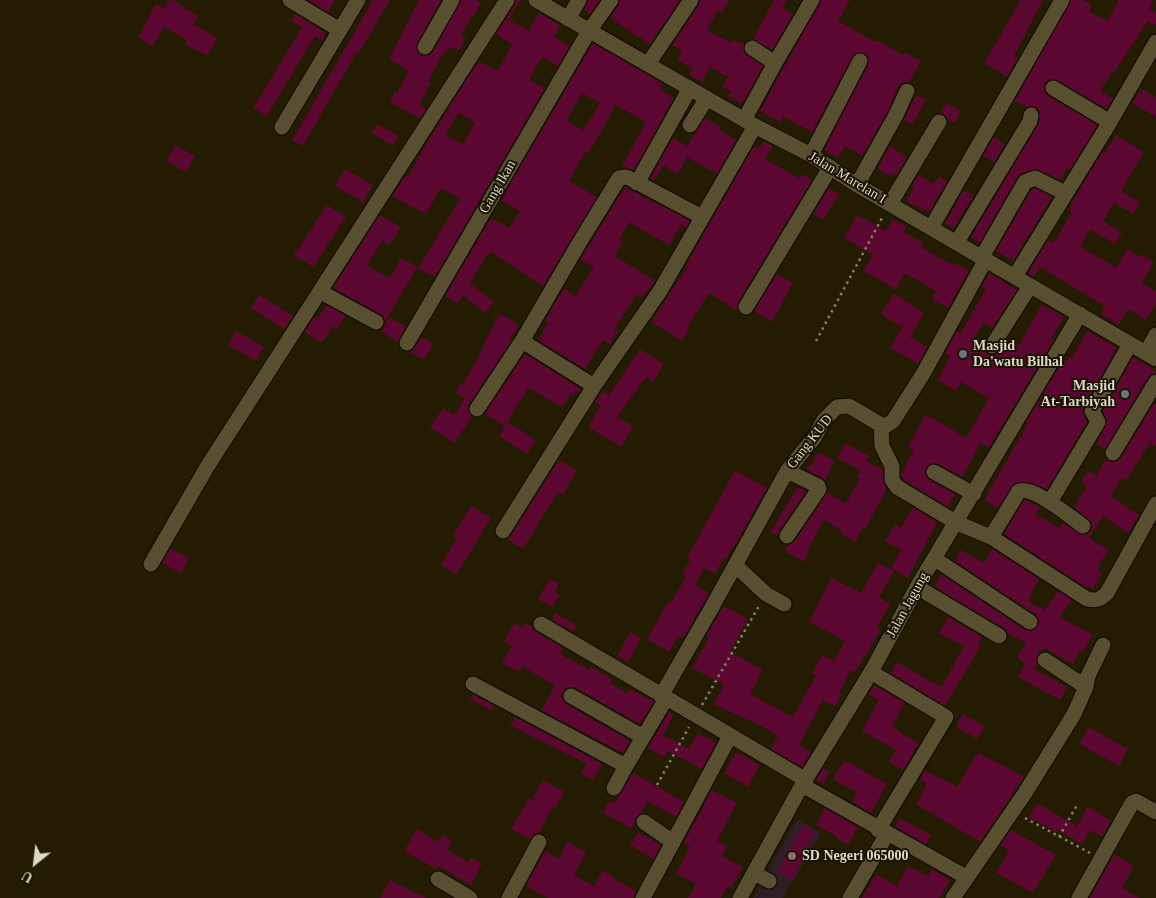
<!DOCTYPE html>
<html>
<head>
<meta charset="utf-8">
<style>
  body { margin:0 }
  #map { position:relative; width:1156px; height:898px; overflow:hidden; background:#241c00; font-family:"Times New Roman",serif }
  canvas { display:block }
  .north { position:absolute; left:10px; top:838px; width:50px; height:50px; -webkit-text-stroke:4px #191300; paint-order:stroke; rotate:209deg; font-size:14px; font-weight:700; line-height:20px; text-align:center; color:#ded9c8 }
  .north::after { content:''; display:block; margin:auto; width:18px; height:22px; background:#ded9c8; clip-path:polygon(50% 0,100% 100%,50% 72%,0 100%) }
</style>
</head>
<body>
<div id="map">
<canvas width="1156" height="898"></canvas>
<div class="north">U</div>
</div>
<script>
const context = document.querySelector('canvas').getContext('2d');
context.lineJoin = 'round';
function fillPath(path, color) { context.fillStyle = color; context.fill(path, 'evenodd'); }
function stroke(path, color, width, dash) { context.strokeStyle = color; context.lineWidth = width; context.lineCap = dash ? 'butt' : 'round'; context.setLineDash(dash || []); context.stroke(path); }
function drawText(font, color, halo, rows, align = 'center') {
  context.font = font + ' "Times New Roman",serif'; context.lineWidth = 4; context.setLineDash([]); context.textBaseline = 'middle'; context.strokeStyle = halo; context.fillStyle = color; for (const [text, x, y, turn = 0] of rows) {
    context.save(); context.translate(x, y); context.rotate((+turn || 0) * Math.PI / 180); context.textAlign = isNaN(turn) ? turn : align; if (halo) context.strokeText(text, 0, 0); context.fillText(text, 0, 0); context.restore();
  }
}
fillPath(new Path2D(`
  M797 819 821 833 783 898H753Z`), '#2f1e26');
fillPath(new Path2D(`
  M169 0H173L198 16 193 24 218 38 207 56 185 44 187 40 164 27 153 46 138 37 156 4 164 8Z
  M308 0H335L328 12Z
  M373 0H390L359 53 357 52 303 146 292 140Z
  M419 0H441L417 43V51L420 55 425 56 429 55 433 52 461 0H475L481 3 474 16 472 15 461 35 466 38 459 51 450 47 442 57H441L428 81 431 83 419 105 426 109 420 119 390 102 395 91 397 93 409 71 389 59Z
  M516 0H520L509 20 529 31 539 13 560 25 554 37 570 46 558 66 542 57 529 80 545 88 435 277 418 268 460 199 441 188 426 214 392 196 407 174 409 175 429 139 479 61 498 71 512 45 496 34 515 5ZM458 113 475 122 463 145 446 135Z
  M588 0H600L590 14 584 10Z
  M620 0H676L679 2 650 44 610 18 619 5Z
  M700 0H729L722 13 717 11 707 30 731 43 734 39 744 44V53L763 66 742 104 728 96 731 92 722 86 728 77 710 67 702 82 689 75 693 69 677 60 682 51 672 45 699 5Z
  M774 0H787L782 8 793 14 772 50 753 39Z
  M821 0H850L838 21 875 42 877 40 903 55 905 52 921 61 909 82 902 83 898 87 888 111 862 156 845 146 838 158 824 150 868 65V56L864 53H855L852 57 812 132 783 116 780 122 760 111Z
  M1021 0H1043L1014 56 1018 58 1007 77 984 63Z
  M1071 0H1083L1092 5 1089 11 1107 21 1119 0H1154L1149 9 1156 13V25L1148 21 1114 73 1112 72 1100 91 1113 98 1107 109 1057 80H1049L1045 83 1044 88 1048 96 1097 125 1070 169 1067 168 1060 180 1036 169 1022 173 1017 177 980 243 971 237 1039 123 1040 112 1037 108 1032 106 1026 107 1015 101Z
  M295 14 326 33 322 40 315 36 267 116 253 108 302 27 291 21Z
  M593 43 663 84 659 89 674 98 634 170 622 166 646 122 616 105 589 153 586 151 569 181 597 197 543 286 491 252 490 254 488 253 470 283 494 302 485 313 463 295 458 303 445 296 491 218 509 228 520 211 501 200ZM582 93 600 103 583 130 566 121Z
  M1141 89 1156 97V117L1132 103Z
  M916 95 926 100 912 125 904 120Z
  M946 103 961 111 955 123 940 113Z
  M705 118 721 127 719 130 736 140 717 174 687 157 678 174 663 165 654 181 650 179 673 138 687 146Z
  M377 124 399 136 393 146 371 133Z
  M1116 135 1144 152 1121 191 1140 202 1133 214 1114 203 1103 221 1122 233 1115 244 1090 229 1080 246 1116 268 1127 249 1141 257 1143 255 1154 262 1142 283 1156 291V303L1146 320 1128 309 1119 325 1101 314 1105 306 1040 267 1034 277 1028 273 1048 240 1054 243 1072 211 1068 209 1103 151 1105 153Z
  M994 137 1005 144 994 162 983 156Z
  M764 141 773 146 765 159 799 178 802 174 812 180 738 302V311L709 293 687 327 690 328 682 341 651 322 687 268 685 267 754 146 759 149Z
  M175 145 195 156 186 172 166 161Z
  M890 146 907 158 896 175 892 173 890 176 877 169Z
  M345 169 373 185 363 202 335 186Z
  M918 175 934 184 939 176 947 181 929 212 906 201 915 186 912 185Z
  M625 187 690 221 686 228 681 225 669 245 629 222 619 240 623 242 615 256 655 281 642 298 637 294 614 329 618 331 610 344 603 340 585 369 538 340 548 323 545 321 564 288 575 296 594 267 580 260Z
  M829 188 839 194 823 220 813 214Z
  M1035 188 1052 197 1013 261 996 251 1032 189Z
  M964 190 974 195 954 228 945 223Z
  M327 205 346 217 313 267 294 255Z
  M380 215 401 227 390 245 382 241 367 266 390 278 401 258 418 267 385 321 380 314 333 288Z
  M857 215 886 231 893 219 907 227 904 232 923 243 921 247 952 265 953 262 969 271 948 308 932 299 936 291 905 273 896 289 863 271 873 255 844 238Z
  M989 273 1017 290 992 328 983 323 973 340 983 346 984 351 987 354 992 355 997 354 1007 339 1019 346 1042 304 1064 317 1051 338 1054 340 989 447 981 443 962 477 938 464 933 463 926 467 925 473 929 480 955 494 948 507 904 480 901 474 914 450 908 447 926 414 966 438 989 398 961 382 956 391 938 380 950 356 945 353 957 331 961 333 986 289 982 287Z
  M777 274 793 283 772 322 754 311Z
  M894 293 924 313 910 337 927 347 918 364 890 348 902 327 881 314Z
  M259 295 293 316 284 329 251 308Z
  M326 305 346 316 337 329 333 326 322 343 305 332 314 317 317 319Z
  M500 314 519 324 510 339 512 340 469 404 468 409 472 417 454 443 430 427 443 408 454 415 465 398 455 392 461 383 463 384 476 362 485 343 484 342Z
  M389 317 406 326 398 342 381 332Z
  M236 331 264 347 256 361 228 345Z
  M1087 331 1117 348 1084 407 1083 411 1087 422 1047 489 1028 482 1015 483 998 508 984 500 1023 432 1027 423 1026 422 1055 374 1061 366 1063 367 1069 356 1072 358Z
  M421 337 433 344 424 360 410 352 415 348Z
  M640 349 664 364 653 382 646 377 617 417 633 426 621 447 588 427 601 405 595 402 602 391 609 395Z
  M525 354 581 389 579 392 576 391 573 396 570 394 563 407 528 388 505 426 485 414Z
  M1133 357 1156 371V373L1148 377 1105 449 1096 444 1107 423 1103 411Z
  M1154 404 1156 405V446L1150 443 1126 480 1122 478 1111 496 1139 515 1128 533 1103 516 1089 538 1109 550 1099 564 1101 565 1097 570 1102 573 1093 589 1088 586 1087 588 1004 534 1024 500 1040 507 1035 514 1060 528 1063 523 1082 535H1086L1090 532 1092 527 1091 522 1074 507 1087 486 1081 482 1088 471 1096 476 1106 459 1113 462 1121 458Z
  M508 422 536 440 527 454 499 436Z
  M845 443 869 456 866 461 883 470V481L887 489 865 529 863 528 855 542 840 533 842 530 824 520 807 551 809 552 804 562 785 551 788 545 795 541 827 493 846 503 860 479 857 477 861 471 837 458Z
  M819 452 835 461 825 480 807 470 810 464 812 465Z
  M559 460 577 470 563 495 558 492 523 549 507 539 511 536Z
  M735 470 767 488 734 547H733L726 559 724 557 715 574 704 568 695 585 709 593 683 638 678 636 669 652 647 639 668 602 671 603 686 577 682 574 690 560 687 558Z
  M797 487 806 491 779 531 778 536 771 532Z
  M471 506 491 518 457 574 441 565 457 538 453 536Z
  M913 507 937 522 908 578 891 568 901 550 885 541 895 524 901 528Z
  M171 548 189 558 181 573 162 563Z
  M992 549 1039 579 1028 601 1045 610 1058 591 1072 600 1060 617 1093 635 1083 652 1080 651 1073 664 1045 648 1037 655V664L1034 669 1067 687 1060 700 1018 677 1025 663 1017 658 1026 643 1009 634 1004 628 935 587 941 574 1025 630 1030 631 1035 630 1039 622 1035 614 955 561 961 550 984 563Z
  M878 563 894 571 879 597 890 604 877 627 881 630 855 672 851 670 839 693 842 694 835 706 823 700 799 745 811 752 802 767 771 749 778 736 751 720 750 721 714 704 724 685 692 668 709 638 706 636 724 606 748 619 730 652 763 670 750 694 793 717 816 676 812 673 822 655 834 661 845 641 809 622 831 578 861 593Z
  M550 578 559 584 555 592 560 595 553 607 538 599Z
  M556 613 577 626 573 632 552 620Z
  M948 617 982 637 978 644 981 646 945 706 891 673 897 662 941 687 964 647 939 633Z
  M514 623 522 628 525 623 532 627 536 632 563 648 560 654 589 670 591 667 612 679 610 683 627 693 629 689 654 701 640 724 576 688 570 687 563 691 562 697 566 704 630 741 623 753 541 710 555 686 522 666 519 672 502 663 512 646 504 641Z
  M630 632 641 638 628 662 617 656Z
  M874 685 905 703 892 726 898 729 897 731 919 743 903 770 889 762 896 750 862 731 879 700 869 694Z
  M473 694 494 706 492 711 470 699Z
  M669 712 674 714 663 735 689 749 698 733 716 743 702 769 668 751 664 757 648 748Z
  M963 714 985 726 977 739 956 727Z
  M515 717 599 762 602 765 593 780 581 774 587 764 510 725Z
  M1089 727 1128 749 1119 766 1079 744Z
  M736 752 760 765 748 787 724 773Z
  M978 752 1024 777 980 842 916 804 927 784 920 779 925 770 957 787Z
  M844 760 887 784 871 813 852 802 857 793 833 779Z
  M823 768 829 771 823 784 816 780Z
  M633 773 684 802 676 817 648 801 641 813 636 817 632 829 603 813 610 800 615 803Z
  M543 780 564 792 555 808 553 807 539 833 534 834 530 839 511 829 529 798 532 800Z
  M712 790 737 803 717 841 727 846 722 856 743 867 731 888 728 886 721 898H688L696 884 676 873 690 847 684 843Z
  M1037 803 1077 826 1088 806 1111 821 1102 837 1090 830 1082 844 1058 830 1056 832 1029 817Z
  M825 808 858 827 848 845 837 839 838 837 816 825Z
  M900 818 931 835 926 844 895 827Z
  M803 825 815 833 805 850 808 852 792 880 777 871Z
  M417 829 438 842 442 835 452 841 447 850 468 862 471 858 482 864 471 885 438 866 436 869 404 851Z
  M1011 830 1056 855 1033 893 996 873 1009 850 1000 845Z
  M638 832 661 845 653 859 630 845Z
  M567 842 586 852 574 875 594 886 603 870 615 877 614 879 636 891 634 898H547L526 886 545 851 559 859Z
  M1114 854 1134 866 1122 888 1139 898H1090Z
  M908 866 928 876 932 869 950 880 939 898H862L876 874 897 886Z
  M390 880 426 898H380Z`), '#5b0731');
const minor = new Path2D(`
  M290 0 340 30
  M536 0 755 126 811 155 857 185 1156 359
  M568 19 579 0
  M425 47 452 0
  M752 48 775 63
  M648 64 691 0
  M1053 88 1110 122
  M744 120 775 63 812 0
  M690 125 707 98
  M282 127 358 0
  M811 155 860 61
  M637 183 690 88
  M857 185 896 115 907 91
  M890 204 939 122
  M931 228 1062 0
  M957 242 1030 121 1031 115
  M982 257 1025 182 1035 178 1065 193
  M1015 276 1110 122 1156 42
  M321 292 376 322
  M746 307 830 168
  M407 343 589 31 611 0
  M992 346 1030 286
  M1146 353 1156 335
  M594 386 522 341 578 245 619 178 625 177 629 178 702 217
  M477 409 522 341
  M881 425 882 446 892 466V480L897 487 957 523 991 537 1087 599C1096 601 1100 600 1107 593L1156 504
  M1113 453 1156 382
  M787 471 818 486 819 489 787 536
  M934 472 974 494
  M1050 502 1098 422 1092 411 1130 344
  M503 531 594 386 660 291 755 126
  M991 537 1019 491C1034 486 1070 517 1083 526
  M935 559 1030 622
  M151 564 207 467 507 0
  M735 565 766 594 784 604
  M917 587 999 636
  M541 624 806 780
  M1045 660 1086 687
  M871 672 946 717 878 830
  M473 684 626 766 666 699
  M571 696 643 737
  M661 696 711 609 787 471 814 438 824 420 837 407 849 406 881 425H887L893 421 923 374 986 259
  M802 785 966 877
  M614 788 626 766
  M644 822 673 842
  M754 873 769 881
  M438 879 470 898
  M509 898 539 842
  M643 898 730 736
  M740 898 802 785 871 672 917 587 1080 314
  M850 898 887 834
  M953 898 1025 793 1074 714 1086 687 1088 676 1103 645
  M1079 898 1132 803 1136 801 1156 812`);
stroke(minor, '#0d0600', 17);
stroke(new Path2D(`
  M816 341 883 216
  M702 705 759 606
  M657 785 689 727
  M1025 818 1090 853
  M1059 837 1077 805`), '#857f68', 2.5, [2.5, 4]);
stroke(minor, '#584f30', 15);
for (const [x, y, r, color] of [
  [963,354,5,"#6b7280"],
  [1125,394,5,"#6b7280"],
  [792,856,5,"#8d6e63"]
]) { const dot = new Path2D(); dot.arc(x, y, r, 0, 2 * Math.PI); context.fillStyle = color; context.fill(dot); stroke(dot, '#191300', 2); }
drawText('14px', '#ded9c8', '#191300', [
  ["Jalan Marelan I",847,178,31],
  ["Gang Ikan",498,187,-60],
  ["Gang KUD",810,442,-52],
  ["Jalan Jagung",908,605,-61]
]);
drawText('bold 14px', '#ded9c8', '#191300', [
  ["Masjid",973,346],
  ["Da'watu Bilhal",973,362],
  ["Masjid",1115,386,"right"],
  ["At-Tarbiyah",1115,402,"right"],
  ["SD Negeri 065000",802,856]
], 'left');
</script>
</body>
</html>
